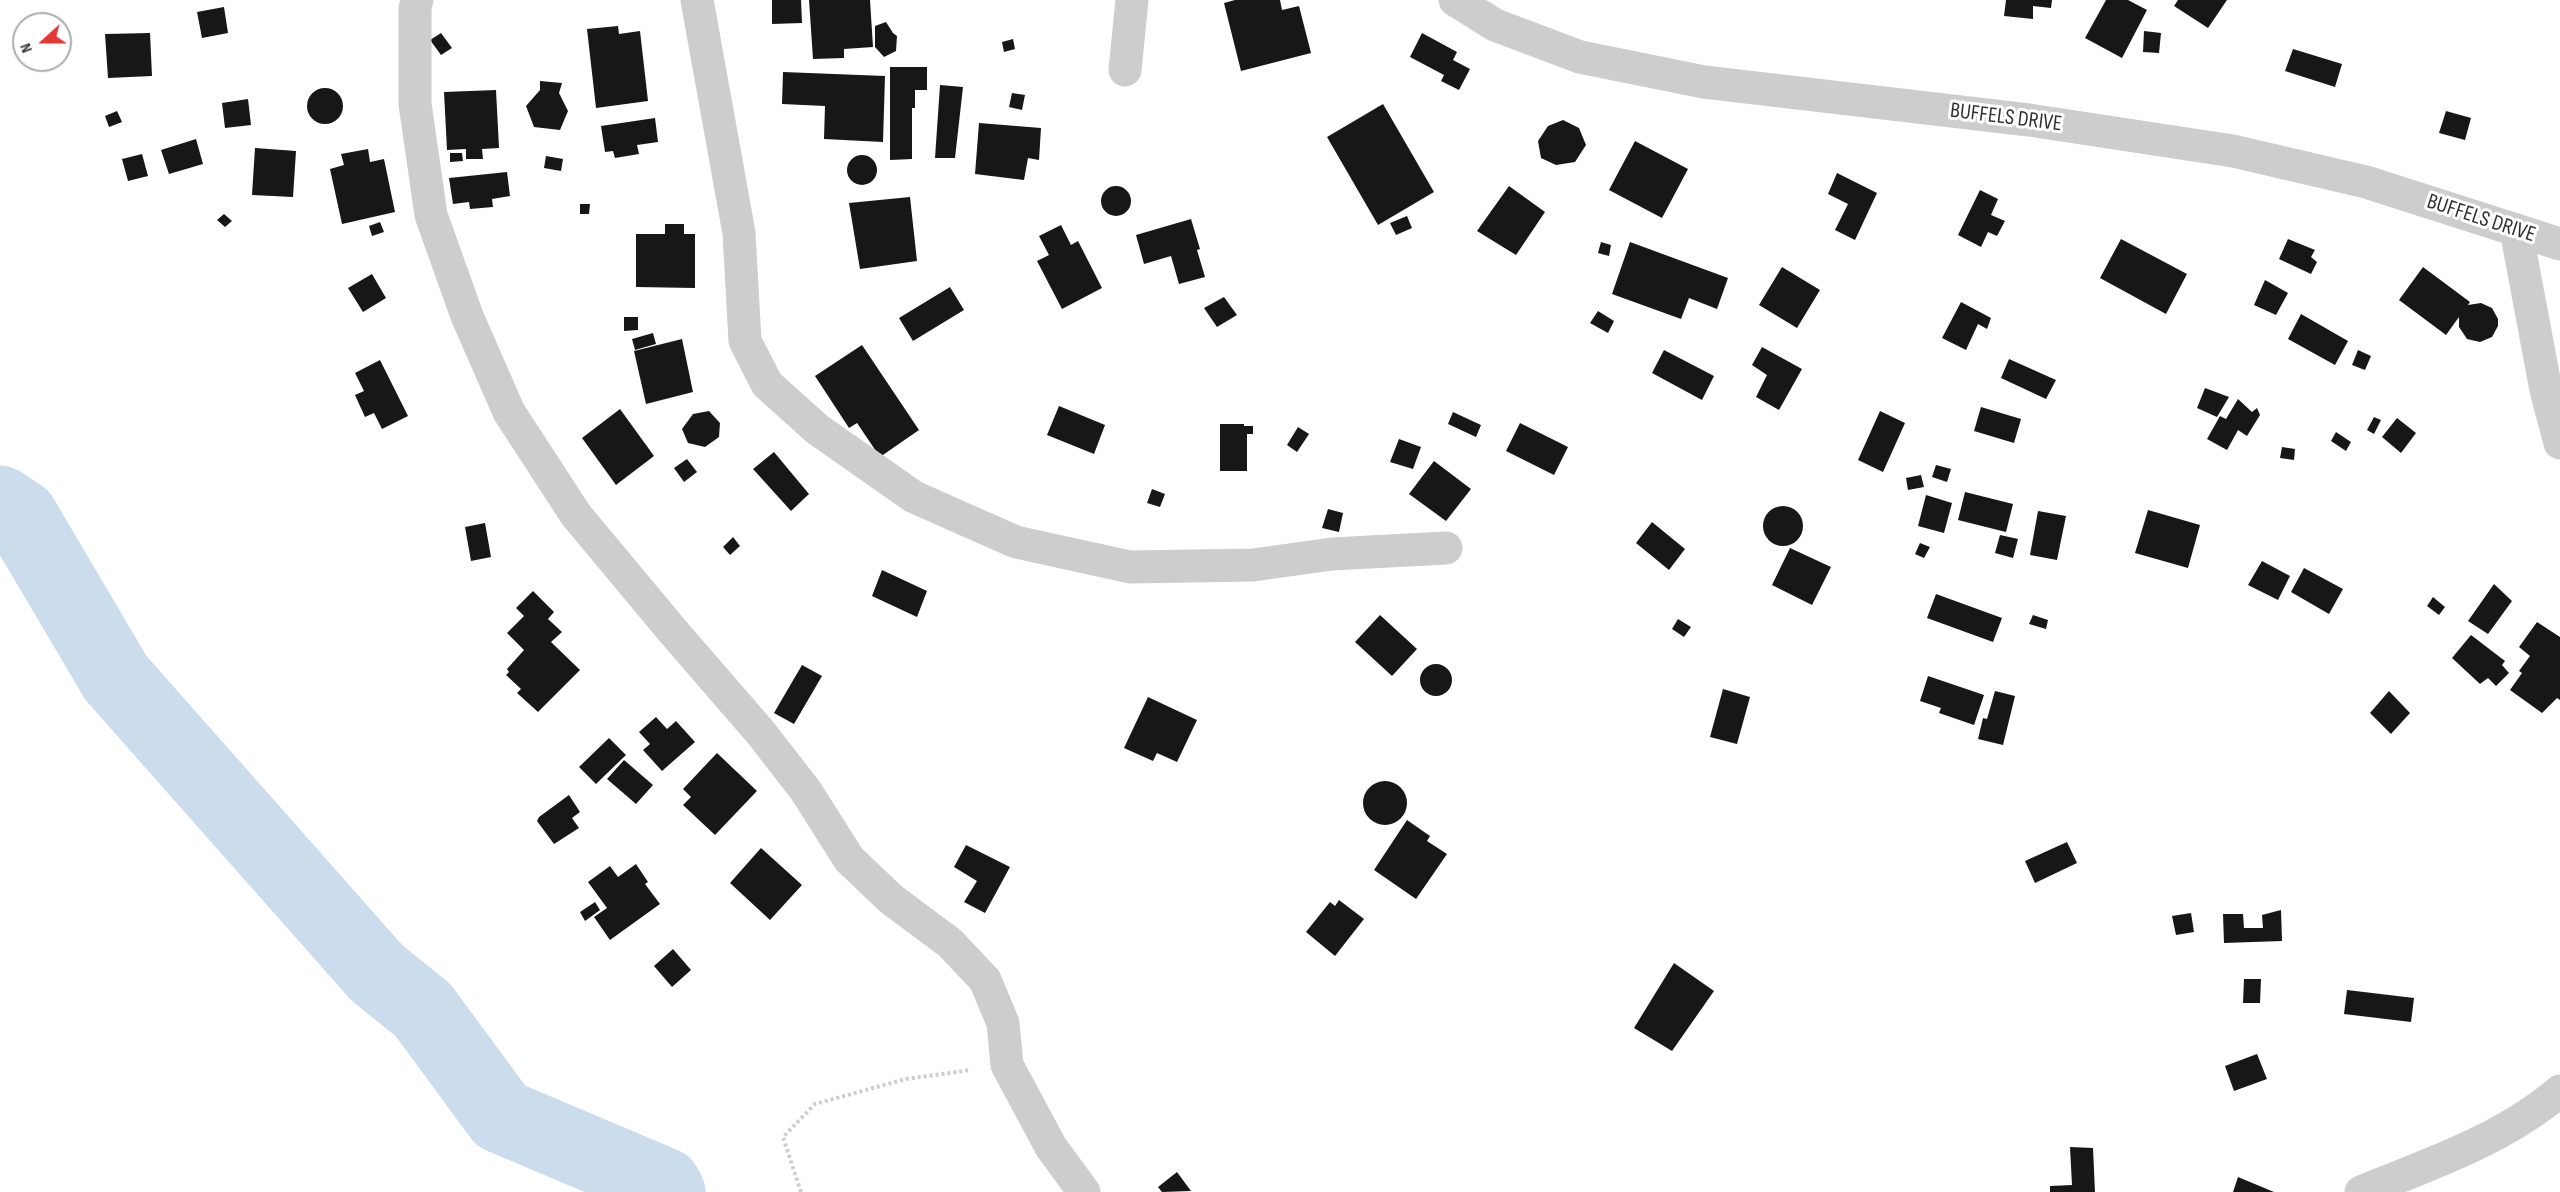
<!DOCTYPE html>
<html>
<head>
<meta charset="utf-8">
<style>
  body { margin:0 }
  #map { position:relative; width:2560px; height:1192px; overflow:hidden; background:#fff; font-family:"Sofia Sans Condensed",sans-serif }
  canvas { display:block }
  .north { position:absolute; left:12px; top:12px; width:60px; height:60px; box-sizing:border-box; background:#fff; border:2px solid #acacac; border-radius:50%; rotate:249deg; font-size:16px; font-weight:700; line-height:24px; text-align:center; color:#303030 }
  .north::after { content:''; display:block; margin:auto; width:21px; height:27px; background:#e33636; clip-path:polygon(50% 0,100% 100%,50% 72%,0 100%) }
</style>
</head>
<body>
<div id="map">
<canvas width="2560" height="1192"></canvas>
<div class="north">N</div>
</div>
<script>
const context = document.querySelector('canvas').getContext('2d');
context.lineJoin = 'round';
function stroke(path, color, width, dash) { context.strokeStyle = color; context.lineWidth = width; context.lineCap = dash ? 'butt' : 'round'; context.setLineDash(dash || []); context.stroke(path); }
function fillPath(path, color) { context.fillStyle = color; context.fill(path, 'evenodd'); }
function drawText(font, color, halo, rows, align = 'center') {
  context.font = font + ' "Sofia Sans Condensed",sans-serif'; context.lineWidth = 6; context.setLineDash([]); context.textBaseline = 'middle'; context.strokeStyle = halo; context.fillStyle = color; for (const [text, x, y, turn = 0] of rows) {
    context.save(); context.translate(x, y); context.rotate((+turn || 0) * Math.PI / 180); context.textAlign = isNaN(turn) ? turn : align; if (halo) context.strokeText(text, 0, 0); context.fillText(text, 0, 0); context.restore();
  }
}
stroke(new Path2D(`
  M0 503 21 517 116 678 377 973 423 1010 501 1116 664 1185 668 1192`), '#cbddec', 75);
fillPath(new Path2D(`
  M772 0H801L802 23 772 24Z
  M809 0H870L873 47 844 49V58L813 59Z
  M1235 0H1280L1282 10 1299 6 1311 53 1241 71 1224 3Z
  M2006 0H2052L2051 8 2033 6V19L2004 16Z
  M2106 0H2128L2147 10 2122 58 2085 38Z
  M2178 0H2227L2208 28 2174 6Z
  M224 7 228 33 202 38 197 12Z
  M886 22 893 33 897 36 896 51 884 57 875 47V26Z
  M618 26 619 34 640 31 648 101 596 108 587 29Z
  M2144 31 2161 33 2159 53 2143 52Z
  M150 33 152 76 108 78 105 34Z
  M441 33 452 48 441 55 430 40Z
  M1422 33 1457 52 1453 60 1470 69 1459 90 1441 81 1444 75 1410 57Z
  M1013 39 1015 49 1004 52 1002 42Z
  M2293 49 2342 64 2335 87 2285 71Z
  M890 67H927V90H915V108H912V159L890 160Z
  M783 72 885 76 883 142 824 139 825 106 782 104Z
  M540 81 562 83 559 93 568 111 560 130 534 127 526 106 540 90Z
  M940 85 963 87 955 158H935Z
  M307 106a18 18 0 1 1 36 0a18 18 0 1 1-36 0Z
  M496 90 499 148 482 149 483 159H466V149L447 150 444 92Z
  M1012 93 1025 95 1022 110 1009 107Z
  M248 99 251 125 225 128 222 103Z
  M1383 104 1434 192 1378 225 1327 137Z
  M117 111 122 122 109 127 105 116Z
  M2446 111 2471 118 2465 140 2439 133Z
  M655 118 658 142 637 145 639 154 615 158 613 151 605 152 601 126Z
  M1563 120 1579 128 1586 145 1575 162 1556 165 1541 158 1538 141 1548 126Z
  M979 123 1041 128 1039 160 1028 158 1024 180 975 174Z
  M196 139 203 164 169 174 161 150Z
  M1635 141 1688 169 1662 218 1609 190Z
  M255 148 296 151 293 197 252 195Z
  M368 149 370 162 384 159 395 212 342 224 330 169 344 165 341 154Z
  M450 153H462L463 161 450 162Z
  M142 154 148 176 128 181 122 159Z
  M847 170a15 15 0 1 1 30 0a15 15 0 1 1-30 0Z
  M546 156 563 159 561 171 544 168Z
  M507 172 510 196 492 199 493 207 470 209 469 202 453 204 449 178Z
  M1837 173 1877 193 1855 240 1835 230 1848 204 1828 194Z
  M1101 201a15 15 0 1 1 30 0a15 15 0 1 1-30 0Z
  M1509 186 1545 212 1516 255 1477 231Z
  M1980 190 1998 199 1991 215 2005 221 1997 236 1988 232 1981 247 1958 235Z
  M910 197 917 261 860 269 849 203Z
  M580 204H590L589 214H580Z
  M224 214 232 221 225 227 217 220Z
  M1407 216 1412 228 1396 235 1390 223Z
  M1191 219 1200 249 1197 250 1205 277 1179 284 1171 256 1144 264 1136 235Z
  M380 222 384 232 372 236 369 226Z
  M665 224H684V234H695V288L636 287V234H665Z
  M1061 225 1071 245 1078 241 1102 288 1062 309 1037 261 1049 255 1039 236Z
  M2121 239 2187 274 2166 314 2100 278Z
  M2288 239 2315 250 2311 257 2317 262 2311 274 2279 259Z
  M1601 242 1611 245 1609 256 1598 253Z
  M1630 242 1728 278 1717 309 1689 298 1681 319 1612 294Z
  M1782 267 1820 290 1797 328 1759 305Z
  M2423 267 2470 302 2468 305 2481 303 2492 308 2498 319V326L2492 337 2480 342 2467 339 2459 327V317L2446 335 2399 300Z
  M372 274 386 298 363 312 348 288Z
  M2265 280 2288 293 2276 315 2254 305Z
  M950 287 964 310 913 341 899 318Z
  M1224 297 1237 315 1217 327 1204 308Z
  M1961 302 1991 318 1987 329 1978 324 1966 350 1942 338Z
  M1598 311 1614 321 1608 333 1590 323Z
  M2301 314 2348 341 2335 365 2288 339Z
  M624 317H638V330L624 331Z
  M653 333 656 344 635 350 632 339Z
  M682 339 693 392 646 404 634 351Z
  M862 345 919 430 880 457 857 423 849 428 815 376Z
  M1762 347 1802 369 1779 410 1756 397 1767 375 1752 365Z
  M1664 350 1714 376 1702 400 1652 373Z
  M2358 350 2371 356 2365 370 2352 365Z
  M2009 359 2056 380 2046 399 2001 378Z
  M380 360 408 416 382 429 374 413 365 417 355 395 364 391 355 373Z
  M2205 388 2229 397 2217 417 2197 408Z
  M2238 399 2252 412 2257 408 2260 415 2247 436 2238 430 2227 450 2207 439 2220 416 2226 419Z
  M1059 406 1105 425 1094 454 1047 435Z
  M1981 407 2021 419 2014 443 1974 431Z
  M620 409 654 456 616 485 582 438Z
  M709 411 720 423 719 437 705 447 688 443 682 429 693 414Z
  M1880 411 1905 423 1883 472 1858 460Z
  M1453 412 1481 425 1476 437 1448 424Z
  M2374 417 2381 420 2374 434 2367 430Z
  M2397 418 2416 433 2401 453 2382 437Z
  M1520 423 1568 447 1554 475 1506 451Z
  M1220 424H1244V426H1253V434H1247V471H1220Z
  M1298 427 1309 434 1297 452 1287 445Z
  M2336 432 2351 442 2346 451 2331 441Z
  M1399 439 1421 447 1413 469 1390 462Z
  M2282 447 2295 449 2294 460 2280 458Z
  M774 452 809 494 791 511 753 469Z
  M687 459 697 472 684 482 674 468Z
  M1434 461 1471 489 1446 521 1409 494Z
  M1936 465 1951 469 1947 482 1932 477Z
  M1921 475 1924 487 1908 490 1906 478Z
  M1152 489 1165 494 1160 507 1147 503Z
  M1965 492 2013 504 2006 532 1958 520Z
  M1926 495 1952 503 1944 533 1918 526Z
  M1763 526a20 20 0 1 1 40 0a20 20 0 1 1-40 0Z
  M1328 509 1343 513 1339 532 1322 528Z
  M2148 510 2200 525 2188 568 2135 553Z
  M2038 511 2066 516 2057 560 2030 555Z
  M1652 522 1685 549 1669 570 1636 543Z
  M485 523 491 557 471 561 465 527Z
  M2000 535 2018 539 2013 558 1995 553Z
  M733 537 740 546 730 555 723 547Z
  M1920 543 1930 547 1924 558 1915 554Z
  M1790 548 1831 567 1812 605 1772 585Z
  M2262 561 2290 576 2278 600 2248 585Z
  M2304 568 2343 589 2329 614 2291 592Z
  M882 570 927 591 917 617 872 596Z
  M2494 584 2512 601 2488 634 2468 621Z
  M533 591 554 612 548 619 562 632 551 642 580 670 538 712 517 693 521 689 506 675 509 672 507 669 524 650 507 633 524 616 516 608Z
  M1936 594 2002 618 1993 642 1927 618Z
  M2433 597 2445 607 2439 615 2427 606Z
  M1380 615 1417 649 1392 676 1355 642Z
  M2033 615 2048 620 2046 629 2029 624Z
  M1678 619 1691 627 1684 637 1672 629Z
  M2537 622 2560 637V700L2557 698 2542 713 2510 690 2522 673 2519 671 2530 656 2519 647Z
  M2471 635 2505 661 2502 665 2509 673 2496 686 2488 678 2480 684 2452 658Z
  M1420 680a16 16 0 1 1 32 0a16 16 0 1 1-32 0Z
  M802 665 822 676 794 724 774 713Z
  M1928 676 1984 695 1974 725 1939 713 1941 708 1920 701Z
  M1723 689 1750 697 1737 744 1710 737Z
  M1995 691 2015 696 2003 745 1978 739 1983 718 1987 719Z
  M2389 691 2410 713 2391 734 2370 713Z
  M1148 697 1197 720 1177 762 1157 753 1153 761 1124 748Z
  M656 717 667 729 676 721 695 742 662 771 643 750 650 744 639 732Z
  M609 738 626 755 596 784 579 767Z
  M717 753 757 791 715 835 683 805 691 797 683 789Z
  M624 760 653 785 636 804 607 779Z
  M1363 803a22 22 0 1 1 44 0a22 22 0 1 1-44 0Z
  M569 795 580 812 572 818 579 828 554 844 537 821 539 817Z
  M1407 820 1430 836 1427 841 1447 854 1416 899 1374 870Z
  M2067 842 2077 863 2035 883 2025 861Z
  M966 845 1010 867 985 913 964 902 977 881 954 867Z
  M761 848 802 885 770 920 730 883Z
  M636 864 648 882 645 884 660 904 610 940 594 917 607 908 588 882 610 866 618 877Z
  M1339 900 1364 919 1335 956 1306 932 1330 902 1335 906Z
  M595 902 600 910 585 921 580 912Z
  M2281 910 2282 941 2224 943 2223 914H2243L2244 928H2263L2262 915Z
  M2191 913 2194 932 2176 935 2172 916Z
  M673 949 691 970 672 987 654 966Z
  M1674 963 1714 991 1672 1051 1634 1028Z
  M2244 979H2261L2260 1003H2243Z
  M2347 990 2414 998 2411 1022 2344 1014Z
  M2257 1054 2267 1079 2234 1091 2225 1066Z
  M2070 1147 2093 1148 2095 1192H2050V1186L2072 1185Z
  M1177 1172 1191 1191 1162 1192 1158 1187Z
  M2238 1177 2274 1192H2233Z`), '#171717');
stroke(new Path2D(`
  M801 1192 783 1137 815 1104 906 1079 971 1070`), '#cdcdcd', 4, [3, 3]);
stroke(new Path2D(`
  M417 0 415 8V104L431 215 467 316 509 412 576 515 671 629 761 733 806 791 849 859 891 899 950 943 985 980 1003 1023 1007 1065 1051 1147 1084 1192
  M697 0 739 233 745 341 767 384 817 429 914 497 1016 542 1130 567 1253 565 1332 554 1446 548
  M1125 70 1132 0
  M2516 230 2546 390 2560 443
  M2361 1192C2430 1164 2502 1140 2560 1091`), '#cdcdcd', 33);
stroke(new Path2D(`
  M1455 0 1495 25 1580 57 1704 82 2029 120 2233 151 2366 182 2560 244`), '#cdcdcd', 33);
drawText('22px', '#303030', '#fff', [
  ["BUFFELS DRIVE",2006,118,7],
  ["BUFFELS DRIVE",2481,219,18]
]);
</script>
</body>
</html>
